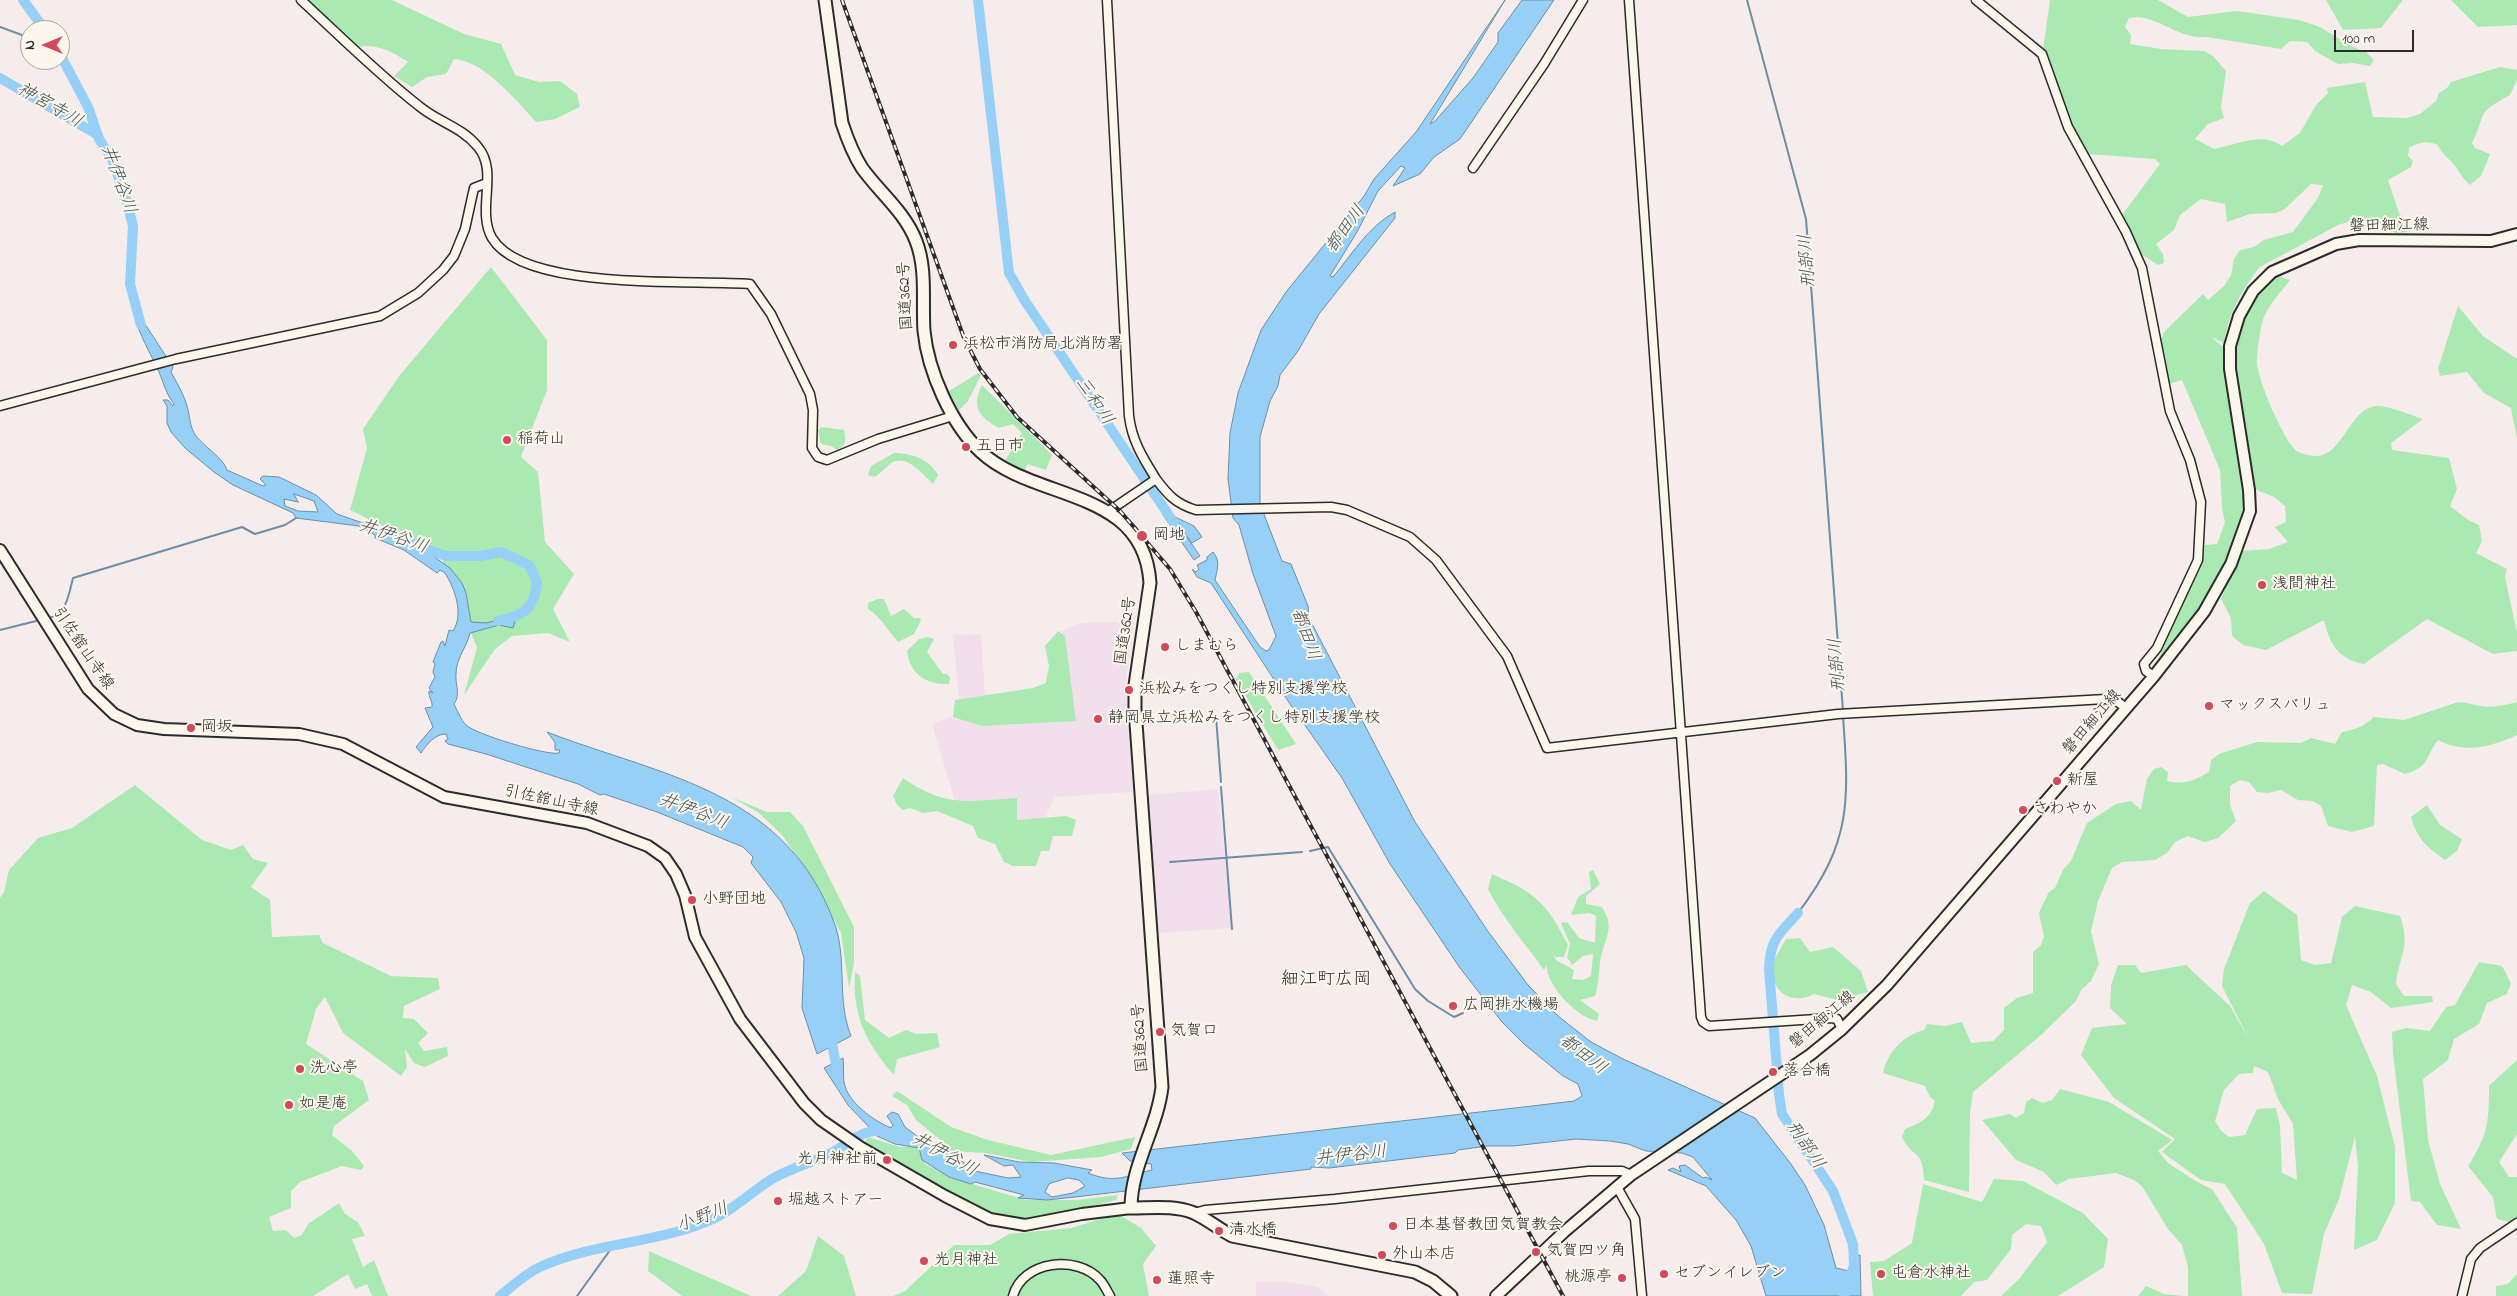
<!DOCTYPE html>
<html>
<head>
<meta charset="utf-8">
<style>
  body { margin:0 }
  #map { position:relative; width:2517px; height:1296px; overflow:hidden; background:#f7ecec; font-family:"Indie Flower",sans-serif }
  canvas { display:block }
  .north { position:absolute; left:20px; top:20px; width:50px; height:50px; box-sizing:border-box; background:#fbf7ec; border:1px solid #a8a59f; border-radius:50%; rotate:270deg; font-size:14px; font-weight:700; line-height:20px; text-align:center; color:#2b2b2b }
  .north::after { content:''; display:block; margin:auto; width:18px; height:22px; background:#d1495b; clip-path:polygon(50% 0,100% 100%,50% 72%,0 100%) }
  .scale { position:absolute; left:2334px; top:30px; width:80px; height:22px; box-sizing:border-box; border:2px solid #2b2b2b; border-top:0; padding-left:6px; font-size:15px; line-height:18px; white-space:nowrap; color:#2b2b2b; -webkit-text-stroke:4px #fbf7ec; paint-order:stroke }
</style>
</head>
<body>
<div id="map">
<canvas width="2517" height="1296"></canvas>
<div class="north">N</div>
<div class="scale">100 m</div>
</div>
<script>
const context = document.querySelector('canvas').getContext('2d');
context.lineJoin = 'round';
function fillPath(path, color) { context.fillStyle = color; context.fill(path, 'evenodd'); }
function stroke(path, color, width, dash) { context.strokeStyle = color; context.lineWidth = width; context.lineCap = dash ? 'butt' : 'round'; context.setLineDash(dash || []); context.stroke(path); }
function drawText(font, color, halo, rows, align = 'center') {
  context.font = font + ' "Indie Flower","Klee One",sans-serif'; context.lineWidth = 4; context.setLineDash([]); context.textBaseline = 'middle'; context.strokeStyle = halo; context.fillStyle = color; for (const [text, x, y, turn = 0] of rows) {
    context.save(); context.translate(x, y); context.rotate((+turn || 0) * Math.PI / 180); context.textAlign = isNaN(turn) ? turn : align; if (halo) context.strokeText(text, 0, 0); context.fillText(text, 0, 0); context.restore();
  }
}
fillPath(new Path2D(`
  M1116 622 1133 626 1126 683 1133 792 1054 797 1045 819 1017 820V799L955 802 932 724 953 716 959 698 953 635 981 634 987 726 1067 721 1062 631 1081 623Z
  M1218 789 1232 928 1158 933 1147 795Z
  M1282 1281 1318 1287 1326 1294 1332 1296H1256V1282Z`), '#f2dfec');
fillPath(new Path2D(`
  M309 0H392L464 34 501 44 515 75 539 82 560 81 577 94 580 107 555 119 536 122C516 100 484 61 454 59L446 74 427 77 412 87 394 76 408 62C394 53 376 43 359 47L313 10Z
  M2050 0H2158L2188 17 2237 11 2299 20 2320 27 2351 46 2366 52 2374 60 2370 66 2353 63 2338 64 2315 51 2307 42 2290 41 2281 49 2207 37C2178 40 2155 12 2129 18L2125 27 2131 35 2130 44 2161 49 2204 51 2213 56 2226 71 2221 107 2224 118 2208 124 2195 139 2214 149C2236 145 2261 131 2282 146L2300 133 2316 105 2328 93 2327 88 2365 82 2373 117 2407 118 2420 114 2436 101 2439 93 2447 88 2451 82 2500 67 2517 70V80L2510 95C2474 115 2488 111 2472 143L2475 148 2490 154 2481 176 2470 185C2463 179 2460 173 2455 166 2448 157 2443 156 2438 145 2427 140 2419 142 2409 148L2408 156 2413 161 2411 167 2388 180 2399 213 2412 231 2396 233 2379 224 2361 220 2348 222 2338 225 2260 267C2243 287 2227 317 2224 343L2211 337 2226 349 2245 483V524L2207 607 2154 670 2205 545 2217 544 2225 522 2222 508 2220 470 2182 380 2165 385 2159 346 2164 332 2203 294 2208 300 2224 286 2231 275 2234 259 2240 250 2254 247 2264 240 2293 232 2318 198 2323 185 2311 184 2286 208 2277 213 2250 214 2227 222 2225 204 2201 199 2180 215 2174 230 2156 244 2163 254 2164 263 2158 265 2141 254 2122 215 2160 164 2155 159 2088 154 2073 131 2043 50Z
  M2326 0H2403L2381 28 2343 30Z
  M2451 0H2517V25L2478 27Z
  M491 267 547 340V390L521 457 538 472 545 542 574 574 553 609 570 642 548 633 512 636 495 649 464 695 477 648 440 554 350 510 367 448 363 429 400 375Z
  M2274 275 2290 280C2282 291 2269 304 2264 317 2260 327 2257 352 2257 363 2258 380 2284 443 2298 452 2303 454 2311 456 2317 456 2343 455 2350 408 2376 406 2387 405 2411 415 2423 419L2391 443 2392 450 2449 458 2457 489 2450 506 2468 520 2479 525 2482 541 2476 553 2507 569 2505 577 2517 633V651L2493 654 2427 619 2364 664C2338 659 2330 645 2324 620L2266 650 2243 645 2232 636 2231 618 2221 599 2241 551 2269 549 2288 542 2275 527 2286 522 2285 506 2274 497 2254 489 2236 389 2234 358 2240 325 2250 303Z
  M2458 306 2483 336 2517 359V439L2511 408 2484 393 2467 372 2440 376 2438 369Z
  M978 373 981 375 968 401 959 410 949 391Z
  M982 385 1052 455 1046 470 1027 464 1024 474 1003 464 1022 433 1013 424 999 428C979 417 971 407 982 385Z
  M822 427 844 430C846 440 847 445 837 450L831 446 821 444 818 430Z
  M894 453C912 453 929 459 938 475L933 484C923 475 906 452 890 464 885 468 881 473 875 477L868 475 871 466Z
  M878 599H884L891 616 904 609 914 618H920L921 621 914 634 898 642C888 631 882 618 868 609V603Z
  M1058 631 1065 636 1076 721 982 726 953 717 955 700 1033 688 1046 683 1049 666 1045 646Z
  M927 637 934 639 927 652 943 674H947L950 678 949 684C926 685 910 674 907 651L919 639Z
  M1249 672 1296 744 1278 750 1236 680 1239 673Z
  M2458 702C2467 702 2473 705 2481 706 2494 708 2505 705 2517 702V735C2492 747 2463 754 2438 740 2424 758 2431 766 2405 774L2383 764 2377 765 2374 826 2352 832 2328 826 2321 806 2313 801 2298 800 2281 790 2268 793 2257 792 2249 782 2240 780 2230 786V805L2236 821 2218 838 2205 842 2188 836 2175 842 2167 853 2155 860 2122 862 2112 868 2098 901 2091 931 2099 964 2091 981 2081 990 2076 1001 2041 1035 1973 1092 1970 1113 1969 1192 1924 1180C1923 1148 1913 1160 1902 1137L1905 1129C1920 1123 1931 1119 1935 1101L1930 1097 1925 1086 1883 1073C1888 1052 1902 1036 1924 1030L1927 1024 1945 1026 1962 1022 1971 1043 1993 1041 2004 1030V1008L2017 998 2033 993V952L2041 945 2044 936 2039 913 2042 906 2049 892 2055 888 2064 868 2071 861 2087 823 2116 804 2131 801 2141 810 2147 779 2154 769 2161 767 2168 772 2167 781C2184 785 2194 781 2209 772L2211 760 2219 754 2257 742 2301 743 2311 738 2335 744 2342 732C2354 730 2365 726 2374 717L2404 720Z
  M903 778C946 808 967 801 1017 798V820L1066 816 1076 820 1072 836H1053L1049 851H1041L1036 866H1013L1004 862 995 844 978 838 973 826 937 811 923 813 910 808 903 810 897 805 893 796Z
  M135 785 202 840 231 850 243 845 253 859 268 863 251 887 270 900 272 937 319 935 323 943 391 976 438 978 440 989 404 1006 403 1018 414 1019 428 1033 418 1043 424 1051 447 1047 448 1056 425 1067 414 1063 405 1049 407 1067 401 1076 343 1033 325 997 316 1009 306 1044 363 1081 369 1100 334 1126 332 1135 352 1151 364 1166 361 1170 342 1166 300 1182 291 1191V1208L269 1217 273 1231 286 1230 294 1238 302 1235 308 1224 339 1203 345 1214 358 1222 365 1236 352 1239 363 1267 374 1260 388 1296H372L367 1284 355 1289 348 1274 313 1296H0V898L4 892 9 870 38 838 72 828Z
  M731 797 767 812H790L803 826 854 927V963L849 988 841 933 810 874 782 835 759 813Z
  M2427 805 2440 825 2462 839 2457 851 2445 860C2427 847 2417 839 2411 817Z
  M1593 870 1600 884 1586 896V904L1602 907C1614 926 1607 935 1602 953 1598 967 1600 982 1595 996L1580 1000 1599 1014 1597 1021C1578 1018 1545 985 1547 965L1544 970C1525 943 1503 919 1488 889L1492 874C1536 893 1546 902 1568 945L1564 957H1555L1551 950 1556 960 1574 970 1572 979 1583 980 1591 976 1593 954 1583 956 1572 965 1567 957 1570 944 1561 923 1567 922 1579 938 1595 943 1596 916 1590 913 1571 915 1578 897 1591 889 1589 872Z
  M2264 891 2297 915 2301 960 2315 965 2331 963 2342 917 2355 906 2400 916C2411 947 2399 956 2396 984L2404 996H2432L2433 1002 2391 1008 2371 992 2352 985 2346 1005 2377 1076 2395 1147V1203L2377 1240 2354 1250 2358 1166 2355 1137 2339 1199 2324 1234 2312 1294 2282 1293 2264 1244 2225 1184 2201 1180 2162 1152 2175 1139 2114 1098 2081 1055 2092 1028 2127 1024 2110 1008 2111 985 2118 965H2135L2141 973 2186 965 2230 1006 2249 1039 2222 986 2224 969 2250 903ZM2254 1066 2268 1072 2278 1099 2293 1124 2297 1180 2282 1173 2280 1126 2276 1108 2257 1109 2245 1135 2229 1137 2221 1131 2215 1121 2224 1090 2239 1074 2253 1073Z
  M1800 938 1810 952 1833 947 1861 971 1868 992 1837 1000 1814 994C1805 1000 1788 1000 1780 991 1775 986 1772 975 1769 969L1786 939Z
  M2479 962 2502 966 2511 983 2507 994 2487 1003 2479 1024 2454 1039 2448 1060 2423 1079 2428 1140 2440 1184 2461 1229 2437 1225 2420 1202 2411 1201 2393 1054 2392 1032 2406 1028 2430 1031 2446 1007 2455 1005Z
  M855 972 860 976 865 1020 889 1038 906 1030 916 1034 937 1033 940 1047 897 1059 894 1075C866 1043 852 1015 855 972Z
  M2517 1060V1134L2499 1162 2509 1177H2517V1219L2513 1223 2497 1219 2493 1197 2468 1166C2488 1135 2489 1122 2489 1086Z
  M2060 1089 2109 1102 2172 1140 2158 1151 2168 1163 2197 1182 2212 1189 2237 1228 2242 1296H2188V1267L2182 1245 2168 1229 2142 1186 2134 1180 2116 1173 2069 1179 2056 1185 2044 1172 2016 1160 1982 1120 2010 1114 2016 1118 2024 1113 2026 1102 2032 1098 2043 1103 2052 1100Z
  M897 1091 951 1127 988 1140 1051 1155 1135 1137 1131 1149 1101 1157 1031 1162 986 1153 949 1151 943 1142 916 1120 907 1105 892 1096Z
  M868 1137 900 1147H917L925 1164 952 1178 1026 1200H1077L1118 1195 1116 1200 1049 1217 1016 1219 985 1213 864 1144Z
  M1994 1179 2023 1181 2083 1213 2108 1239 2104 1267 2058 1296H2001L2019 1279 2047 1242 2041 1226 2026 1224 2012 1235 2011 1249 1987 1280 1974 1282 1961 1296H1873L1870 1262 1884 1261 1912 1243 1923 1184 1982 1202Z
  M1118 1214 1141 1228 1156 1246 1143 1264 1149 1296H893L905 1291 954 1245H990L1009 1234 1071 1228Z
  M818 1236 844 1256 856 1296H778L806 1271Z
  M649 1251 751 1296H682L648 1271Z
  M2517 1274V1296H2496V1286L2508 1284Z
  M2146 1286 2164 1294 2184 1296H2138Z`), '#aae9b1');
const water = new Path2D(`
  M1505 0 1430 124 1435 121 1473 78 1498 42V33L1522 0H1554L1460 139 1434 157 1420 174 1393 186 1405 168 1401 166 1378 191 1357 232 1330 276 1333 277C1353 253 1368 227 1395 212V218L1319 314 1298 351 1280 375 1278 386 1270 401 1260 437V504L1282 561 1291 564 1308 606 1309 618 1415 822 1487 930 1528 985 1558 1016 1591 1042 1623 1059 1755 1118 1791 1164 1805 1185 1824 1225 1836 1268 1849 1271 1851 1268V1257L1860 1255 1861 1296H1766L1751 1246 1736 1220 1706 1186 1668 1170 1673 1168 1681 1172 1679 1166 1685 1165 1703 1178 1706 1177 1712 1180 1693 1157 1682 1153 1646 1151 1628 1144 1610 1141 1576 1139 1513 1146H1487L1458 1150 1455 1153 1329 1168 1311 1167V1169L1075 1197 1047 1200 1018 1198 1024 1195 975 1182 971 1184 949 1177 922 1160 919 1148 895 1144 870 1133V1128L848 1105 824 1068 843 1058C844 1066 843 1075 844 1082 847 1102 874 1121 891 1128L893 1125 887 1116 892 1112 898 1114 905 1127 928 1144 949 1151 975 1171 1008 1178 1021 1177 1013 1165 1004 1166 984 1155 1019 1162 1054 1163 1092 1170 1088 1173C1115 1184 1126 1176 1152 1170L1151 1164 1130 1161 1122 1153 1532 1106 1574 1101 1582 1096 1578 1084 1563 1076 1524 1044 1502 1022 1460 968 1390 864 1342 778 1290 704 1211 583 1197 577 1192 569 1196 572 1199 569 1197 565 1207 560V557L1213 552C1221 561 1217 570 1215 580L1260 647 1266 651 1269 650 1276 636 1253 574 1239 525 1233 518 1228 479 1230 433 1238 393 1261 330 1286 292 1364 196 1374 179 1416 132ZM1068 1178 1079 1180 1085 1186 1073 1193 1052 1197 1045 1192 1049 1184Z
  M139 312 141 318 173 367 171 372C176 381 183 393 186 403 190 414 189 423 194 433 202 446 224 458 227 470L263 486 266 485 260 479 263 476 279 477 316 495 337 514 377 528 430 554 450 568 462 583 466 593 471 622 486 623 510 617 515 621 513 628 499 625 470 633C467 647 456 658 456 674 455 684 461 695 454 704 457 710 461 720 466 725 475 734 547 756 559 753L560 750H555V742L547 732C661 776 785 790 834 922 848 959 836 999 851 1036L817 1054 802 1008 804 958 796 932 781 902 751 863 753 857 743 847 657 812 604 794 600 795 578 784 486 754 448 744 445 741 448 739 446 734C435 734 427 744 421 753L416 747 433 727 425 708 432 707C433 701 428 697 429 691L433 693 429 688 435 677 433 672 435 664 433 662 441 642 443 641 445 646 449 630 453 631C464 614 455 589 445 573L440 570 437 573 404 550 375 538V535L359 526 296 518 293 513 233 485 214 472 185 448 171 432 167 423V406L163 400H168L173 406 174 404C166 394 164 384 159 372 150 352 139 335 134 314ZM294 494 314 501 318 512 298 511 285 506 284 499 298 502Z
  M1161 505 1167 514 1173 517 1200 556 1194 560 1163 515Z
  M1175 517 1194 526 1202 537 1192 543Z`);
fillPath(water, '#97d0f6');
stroke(water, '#6c8ea5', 1);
stroke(new Path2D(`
  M1747 0 1806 219 1843 711
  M0 27 30 38
  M49 618C67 614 69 593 73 578L242 527 255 534 285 525 296 518
  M0 630 36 621
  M1143 723 1216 717 1221 782
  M1221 787 1232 929
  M1310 851 1328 847 1415 989 1428 1001 1454 1017 1463 1013
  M1170 862 1302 852
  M1798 913C1852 842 1849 801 1843 716
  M577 1296 613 1246`), '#6c8ea5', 2);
stroke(new Path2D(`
  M23 0 45 30
  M978 0 1009 273 1025 301 1174 523
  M60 54 88 107 99 139 111 157 124 192 133 226 130 284 141 325
  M0 78 98 135
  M396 539 446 556H481L501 552 529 565 537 582C534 610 524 615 498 621
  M1798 913C1779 934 1770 939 1769 969L1779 1094 1782 1114 1833 1191 1853 1244 1854 1265 1844 1296
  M830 1033 838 1075
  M500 1296C513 1286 526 1273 540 1267 597 1241 663 1244 719 1216 738 1205 753 1191 772 1179 790 1168 812 1163 831 1153 848 1145 862 1128 882 1131`), '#97d0f6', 10);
const minor = new Path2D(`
  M301 0C340 36 378 74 419 106 438 122 462 127 478 147 499 172 476 210 492 238 524 292 692 279 750 284L771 314 810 394 813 410 812 448 818 457 827 460 878 439 953 416
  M1107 0 1129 416C1132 441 1143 458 1156 479L1109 511
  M1629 0 1701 1017 1703 1022 1709 1026 1832 1018 1837 1019 1842 1029
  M1976 0 2042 54 2068 127 2126 232 2142 268 2170 411 2190 460 2201 502 2198 560 2157 648 2144 664 2146 671 2154 676
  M1473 168 1544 64 1583 0
  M0 406 176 359 380 316 418 293 443 270 454 256 465 229 474 188 487 183
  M1156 479C1168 495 1176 504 1196 510L1331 507 1347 510 1410 537 1436 560 1507 656 1547 748 1838 714 2106 699H2114L2126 708
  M1617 1187 1635 1219 1642 1296
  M1194 1213 1205 1210 1335 1199 1589 1171H1622L1631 1175
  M1013 1296C1022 1261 1077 1254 1100 1280 1104 1284 1107 1291 1110 1296
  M2462 1296 2471 1259 2480 1248 2517 1223`);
const major = new Path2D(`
  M0 550 88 689 114 714 137 725 164 729 299 734 343 744 444 797 587 823 648 846 665 858 676 874 685 895 695 937 740 1019 804 1103 821 1120 860 1147 945 1196 990 1219 1025 1225 1082 1214 1131 1208
  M1496 1296 1564 1232 1631 1175 1810 1055 1842 1029 1887 985 2154 676 2204 612 2231 564 2250 511 2249 490 2230 369V346L2239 316 2253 291 2272 272 2336 244 2359 240 2491 241 2517 234`);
const highway = new Path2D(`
  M825 0 842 123C847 138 853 154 862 168 879 192 905 212 916 241 927 269 922 300 924 331 928 371 951 424 981 452 1035 502 1144 487 1150 583L1135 685V709L1162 1087C1157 1129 1131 1165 1131 1208 1151 1208 1175 1205 1194 1213 1207 1219 1219 1229 1232 1236L1415 1272 1433 1281 1451 1296`);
stroke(minor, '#2b2b2b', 11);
stroke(major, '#2b2b2b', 14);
stroke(highway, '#2b2b2b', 15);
stroke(minor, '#fbf7ec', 8);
stroke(major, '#fbf7ec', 10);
stroke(highway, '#fbf7ec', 11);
const rail = new Path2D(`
  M842 0 964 338 980 369 1017 417 1120 511 1170 569 1196 612 1563 1296`);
stroke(rail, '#2b2b2b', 4);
stroke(rail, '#fbf7ec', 2, [5.5]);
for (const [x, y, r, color] of [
  [953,345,5,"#d1495b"],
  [507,440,5,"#d1495b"],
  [966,447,5,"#d1495b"],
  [1142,536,6,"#d1495b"],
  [2262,585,5,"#d1495b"],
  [1165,647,5,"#d1495b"],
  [1129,690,5,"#d1495b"],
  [2209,706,5,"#d1495b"],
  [1098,719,5,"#d1495b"],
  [191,728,5,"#d1495b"],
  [2057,781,5,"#d1495b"],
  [2023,810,5,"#d1495b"],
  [692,900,5,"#d1495b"],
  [1453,1006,5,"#d1495b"],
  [1160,1032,5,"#d1495b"],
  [300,1069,5,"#d1495b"],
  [1773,1072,5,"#d1495b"],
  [289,1105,5,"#d1495b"],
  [887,1160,5,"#d1495b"],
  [778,1201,5,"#d1495b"],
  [1393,1226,5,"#d1495b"],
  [1219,1231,5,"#d1495b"],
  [1536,1252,5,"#d1495b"],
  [1382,1255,5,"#d1495b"],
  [924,1261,5,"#d1495b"],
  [1664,1274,5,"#d1495b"],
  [1881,1274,5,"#d1495b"],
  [1622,1278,5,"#d1495b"],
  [1157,1280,5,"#d1495b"]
]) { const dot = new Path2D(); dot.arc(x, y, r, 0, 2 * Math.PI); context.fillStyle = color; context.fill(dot); stroke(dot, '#fbf7ec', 2); }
drawText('16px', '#2b2b2b', '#fbf7ec', [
  ["磐田細江線",2389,227,-1],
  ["国道362号",907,296,-93],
  ["国道362号",1127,631,-82],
  ["引佐舘山寺線",82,649,56],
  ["磐田細江線",2093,723,-49],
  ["引佐舘山寺線",551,802,12],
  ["磐田細江線",1823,1021,-40],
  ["国道362号",1142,1038,-94]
]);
drawText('16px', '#2b2b2b', '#fbf7ec', [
  ["浜松市消防局北消防署",963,345],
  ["稲荷山",517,440],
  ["五日市",976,447],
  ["岡地",1153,536],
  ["浅間神社",2272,585],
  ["しまむら",1175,647],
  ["浜松みをつくし特別支援学校",1139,690],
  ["マックスバリュ",2219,706],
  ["静岡県立浜松みをつくし特別支援学校",1108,719],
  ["岡坂",201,728],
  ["新屋",2067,781],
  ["さわやか",2033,810],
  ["小野団地",702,900],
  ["広岡排水機場",1463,1006],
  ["気賀口",1170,1032],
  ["洗心亭",310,1069],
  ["落合橋",1783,1072],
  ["如是庵",299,1105],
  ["光月神社前",877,1160,"right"],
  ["堀越ストアー",788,1201],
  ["日本基督教団気賀教会",1403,1226],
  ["清水橋",1229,1231],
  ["気賀四ツ角",1546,1252],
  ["外山本店",1392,1255],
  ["光月神社",934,1261],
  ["セブンイレブン",1674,1274],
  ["屯倉水神社",1891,1274],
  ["桃源亭",1612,1278,"right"],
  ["蓮照寺",1167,1280]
], 'left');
drawText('italic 18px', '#46545e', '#fbf7ec', [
  ["神宮寺川",49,107,30],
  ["井伊谷川",117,180,70],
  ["都田川",1347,230,-54],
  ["刑部川",1809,261,-94],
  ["三和川",1093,402,56],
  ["井伊谷川",393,538,19],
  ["都田川",1304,635,70],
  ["刑部川",1839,665,-94],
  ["井伊谷川",693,813,21],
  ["都田川",1582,1056,37],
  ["刑部川",1804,1146,56],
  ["井伊谷川",944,1156,29],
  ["井伊谷川",1351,1157,-6],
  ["小野川",703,1219,-21]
]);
drawText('18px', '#2b2b2b', '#fbf7ec', [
  ["細江町広岡",1326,981]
]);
</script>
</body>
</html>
